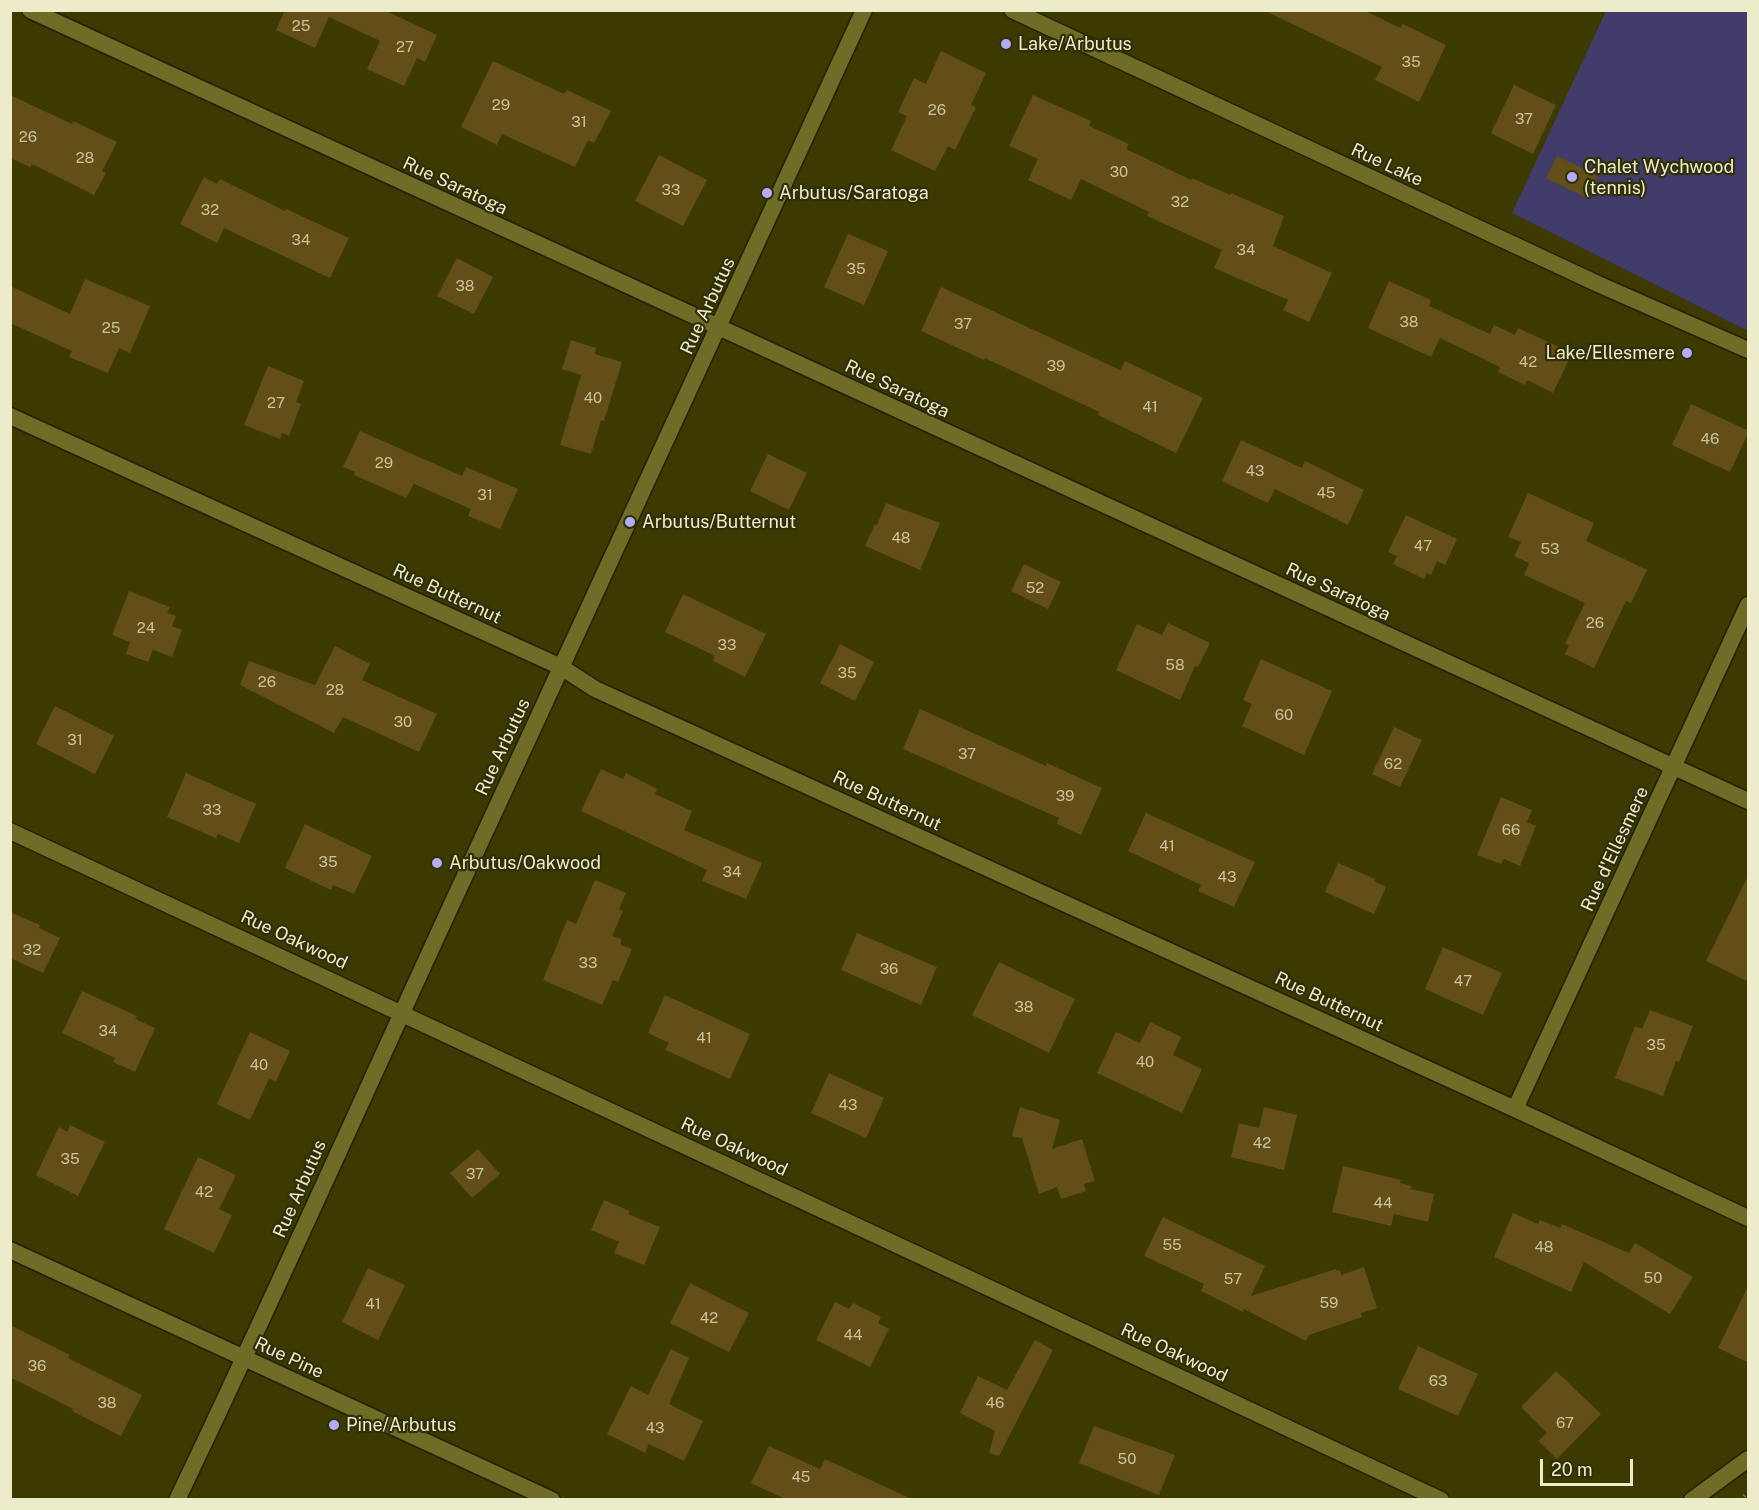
<!DOCTYPE html>
<html>
<head>
<meta charset="utf-8">
<style>
  body { margin:0 }
  #map { position:relative; width:1759px; height:1510px; overflow:hidden; background:#3c3a00; font-family:"Public Sans",sans-serif }
  canvas { display:block }
  .frame { position:absolute; inset:0; border:12px solid #ececca; pointer-events:none }
  .scale { position:absolute; left:1540px; top:1459px; width:93px; height:27px; box-sizing:border-box; border:3px solid #ececca; border-top:0; padding-left:8px; font-size:18px; line-height:21px; white-space:nowrap; color:#ececca; -webkit-text-stroke:4px #312f0a; paint-order:stroke }
</style>
</head>
<body>
<div id="map">
<canvas width="1759" height="1510"></canvas>
<div class="frame"></div>
<div class="scale">20 m</div>
</div>
<script>
const context = document.querySelector('canvas').getContext('2d');
context.lineJoin = 'round';
function fillPath(path, color) { context.fillStyle = color; context.fill(path, 'evenodd'); }
function stroke(path, color, width, dash) { context.strokeStyle = color; context.lineWidth = width; context.lineCap = dash ? 'butt' : 'round'; context.setLineDash(dash || []); context.stroke(path); }
function drawText(font, color, halo, rows, align = 'center') {
  context.font = font + ' "Public Sans",sans-serif'; context.lineWidth = 4.5; context.setLineDash([]); context.textBaseline = 'middle'; context.strokeStyle = halo; context.fillStyle = color; for (const [text, x, y, turn = 0] of rows) {
    context.save(); context.translate(x, y); context.rotate((+turn || 0) * Math.PI / 180); context.textAlign = isNaN(turn) ? turn : align; if (halo) context.strokeText(text, 0, 0); context.fillText(text, 0, 0); context.restore();
  }
}
fillPath(new Path2D(`
  M1606 11H1748V331L1512 213Z`), '#413c6a');
fillPath(new Path2D(`
  M285 10H384L437 35 425 62 417 58 404 86 367 69 380 41 329 17 315 48 276 30Z
  M1263 10H1363L1400 28 1403 24 1446 45 1419 102 1375 80 1382 67Z
  M941 51 986 73 971 105 976 107 955 150 948 146 935 171 891 150 907 116 898 112 914 78 926 84Z
  M493 61 564 94 567 90 611 111 594 143 588 140 575 167 502 134 497 145 461 127Z
  M1514 85 1556 105 1533 154 1491 133Z
  M10 95 72 124 73 121 117 142 102 171 106 173 94 195 32 164 30 167 10 158Z
  M1033 95 1091 121 1089 126 1129 144 1126 149 1191 180 1192 178 1230 195 1231 193 1284 216 1273 246 1332 273 1309 322 1283 310 1288 300 1214 268 1222 250 1147 216 1149 212 1081 179 1071 200 1028 180 1038 159 1009 146Z
  M659 155 707 180 683 226 635 201Z
  M1557 156 1598 176 1587 198 1546 178Z
  M204 177 217 184 220 179 285 211 286 209 349 238 330 278 224 228 217 243 180 224Z
  M848 234 888 251 864 305 824 287Z
  M457 258 493 277 474 314 437 296Z
  M85 279 150 306 130 353 119 348 108 373 69 357 72 351 10 323V286L70 314Z
  M1389 281 1431 300 1429 306 1490 334 1494 325 1515 335 1518 328 1572 353 1553 393 1527 380 1525 385 1498 372 1500 367 1440 338 1431 357 1368 328Z
  M941 287 1120 370 1125 361 1203 398 1176 453 1098 415 1099 412 985 358 984 360 921 331Z
  M571 340 596 348 595 354 622 362 604 421 601 420 591 454 560 445 581 375 562 369Z
  M268 366 304 381 296 402 301 404 289 436 282 433 280 439 244 425Z
  M1691 404 1749 431 1730 472 1672 445Z
  M360 431 462 476 466 467 518 489 500 529 468 516 471 509 414 484 406 498 354 475 355 472 343 467Z
  M1241 440 1302 468 1305 461 1364 490 1348 525 1275 489 1268 503 1222 481Z
  M768 454 807 473 789 510 750 491Z
  M1528 493 1594 523 1586 541 1647 570 1631 603 1626 601 1594 668 1565 654 1569 645 1565 644 1585 603 1524 575 1529 563 1514 556 1521 542 1508 537Z
  M886 503 940 523 920 570 865 546 875 524 877 525Z
  M1406 515 1457 539 1445 565 1437 561 1431 575 1427 573 1424 579 1393 564 1397 556 1388 552Z
  M1024 564 1061 582 1048 609 1011 591Z
  M129 591 170 607 167 613 176 616 172 626 182 630 172 657 153 650 148 662 126 654 130 642 112 635Z
  M683 594 766 634 745 677 713 661 715 656 665 632Z
  M1168 623 1210 643 1198 667 1195 666 1180 700 1116 670 1137 624 1162 635Z
  M840 644 874 662 855 701 820 683Z
  M335 646 370 664 362 680 437 714 419 752 343 717 334 733 240 685 249 661 315 685Z
  M1261 659 1332 691 1304 755 1242 726 1252 704 1243 700Z
  M55 706 114 736 95 774 36 744Z
  M920 709 1046 766 1047 763 1102 788 1081 835 1057 824 1059 818 903 749Z
  M1394 727 1422 740 1400 787 1372 774Z
  M601 769 623 779 626 773 657 789 655 794 692 811 684 830 762 863 746 899 702 881 707 870 581 811Z
  M186 773 256 804 239 843 218 834 216 838 167 817Z
  M1501 797 1532 810 1527 822 1536 826 1520 866 1504 859 1501 864 1477 855Z
  M1146 813 1255 862 1234 907 1198 891 1201 885 1128 851Z
  M305 824 372 856 354 894 333 885 331 890 285 868Z
  M1338 863 1375 879 1374 881 1386 887 1374 914 1325 892Z
  M1749 874V982L1706 961Z
  M595 880 626 893 619 909 623 911 612 936 621 939V945L632 949 618 982 613 980 602 1005 543 980 567 920 576 924Z
  M10 912 40 925 39 928 60 938 43 973 10 958Z
  M857 933 937 967 921 1005 841 970Z
  M1443 947 1502 973 1483 1015 1425 989Z
  M999 962 1075 999 1049 1053 972 1015Z
  M82 991 137 1016 135 1019 155 1028 135 1072 113 1062 115 1058 62 1033Z
  M665 995 750 1034 730 1079 665 1050 669 1043 648 1033Z
  M1650 1010 1693 1026 1679 1062 1676 1061 1663 1096 1615 1078 1635 1026 1642 1029Z
  M1150 1022 1181 1037 1173 1055 1202 1069 1182 1113 1097 1073 1116 1032 1140 1043Z
  M250 1032 290 1051 276 1081 269 1079 250 1120 217 1104Z
  M829 1073 884 1098 866 1138 811 1113Z
  M1020 1107 1060 1120 1052 1149 1082 1139 1095 1181 1084 1184 1086 1191 1061 1199 1057 1187 1039 1194 1022 1138 1012 1136Z
  M1264 1107 1297 1115 1284 1170 1231 1157 1239 1123 1259 1128Z
  M70 1125 105 1142 78 1196 36 1175 59 1127 67 1132Z
  M478 1149 500 1174 472 1198 450 1173Z
  M198 1157 236 1175 219 1209 232 1215 214 1253 164 1229Z
  M1343 1166 1401 1180 1400 1183 1412 1186 1411 1189 1434 1194 1428 1222 1394 1214 1391 1226 1332 1212Z
  M604 1200 630 1211 628 1214 660 1227 644 1265 614 1253 619 1242 591 1230Z
  M1513 1213 1538 1224 1540 1220 1560 1228 1562 1224 1629 1253 1635 1243 1693 1277 1670 1314 1584 1262 1571 1292 1494 1257Z
  M1163 1217 1265 1266 1251 1296 1336 1269 1337 1271 1340 1270 1341 1275 1364 1267 1377 1308 1361 1313 1362 1317 1309 1335 1306 1341 1244 1309 1243 1312 1201 1291 1204 1284 1144 1256Z
  M368 1268 405 1285 378 1340 342 1322Z
  M690 1283 749 1313 729 1352 670 1323Z
  M1749 1284V1363L1718 1348Z
  M835 1302 849 1309 853 1303 881 1317 878 1323 889 1329 870 1367 816 1340Z
  M10 1325 70 1355 68 1358 142 1395 121 1436 72 1411 73 1409 10 1377Z
  M1035 1340 1053 1350 999 1456 989 1453 995 1431 960 1413 978 1376 1007 1390Z
  M1418 1346 1478 1374 1458 1416 1398 1389Z
  M671 1349 689 1358 669 1404 703 1421 684 1461 649 1444 645 1453 607 1434 631 1386 648 1395Z
  M1556 1371 1601 1414 1557 1459 1538 1441 1547 1433 1521 1407Z
  M1094 1426 1175 1455 1159 1495 1079 1463Z
  M769 1446 820 1469 825 1459 914 1500H787L751 1483Z`), '#634e17');
const minor = new Path2D(`
  M30 10 1748 801
  M1012 10 1598 284 1748 350
  M10 416 561 667 595 689 1515 1109 1748 1218
  M10 831C488 1051 964 1277 1441 1500
  M1515 1109 1748 605
  M10 1250 552 1500
  M177 1500C271 1304 359 1106 450 908 588 609 727 311 864 10
  M1692 1500 1748 1459`);
stroke(minor, '#222000', 19);
stroke(new Path2D(`
  M1739 1500 1748 1493`), '#72713e', 4, [1.5, 4.5]);
stroke(minor, '#6f6c27', 16);
for (const [x, y, r, color] of [
  [1006,44,6,"#b3adf9"],
  [1572,177,6,"#b3adf9"],
  [767,193,6,"#b3adf9"],
  [1687,353,6,"#b3adf9"],
  [630,522,6,"#b3adf9"],
  [437,863,6,"#b3adf9"],
  [334,1425,6,"#b3adf9"]
]) { const dot = new Path2D(); dot.arc(x, y, r, 0, 2 * Math.PI); context.fillStyle = color; context.fill(dot); stroke(dot, '#312f0a', 2); }
drawText('15px', '#cac49d', null, [
  ["25",301,26],
  ["27",405,47],
  ["35",1411,62],
  ["29",501,105],
  ["26",937,110],
  ["37",1524,119],
  ["31",579,122],
  ["26",28,137],
  ["28",85,158],
  ["30",1119,172],
  ["33",671,190],
  ["32",1180,202],
  ["32",210,210],
  ["34",301,240],
  ["34",1246,250],
  ["35",856,269],
  ["38",465,286],
  ["38",1409,322],
  ["37",963,324],
  ["25",111,328],
  ["42",1528,362],
  ["39",1056,366],
  ["40",593,398],
  ["27",276,403],
  ["41",1150,407],
  ["46",1710,439],
  ["29",384,463],
  ["43",1255,471],
  ["45",1326,493],
  ["31",485,495],
  ["48",901,538],
  ["47",1423,546],
  ["53",1550,549],
  ["52",1035,588],
  ["26",1595,623],
  ["24",146,628],
  ["33",727,645],
  ["58",1175,665],
  ["35",847,673],
  ["26",267,682],
  ["28",335,690],
  ["60",1284,715],
  ["30",403,722],
  ["31",75,740],
  ["37",967,754],
  ["62",1393,764],
  ["39",1065,796],
  ["33",212,810],
  ["66",1511,830],
  ["41",1167,846],
  ["35",328,862],
  ["34",732,872],
  ["43",1227,877],
  ["32",32,950],
  ["33",588,963],
  ["36",889,969],
  ["47",1463,981],
  ["38",1024,1007],
  ["34",108,1031],
  ["41",704,1038],
  ["35",1656,1045],
  ["40",1145,1062],
  ["40",259,1065],
  ["43",848,1105],
  ["42",1262,1143],
  ["35",70,1159],
  ["37",475,1174],
  ["42",204,1192],
  ["44",1383,1203],
  ["55",1172,1245],
  ["48",1544,1247],
  ["50",1653,1278],
  ["57",1233,1279],
  ["59",1329,1303],
  ["41",373,1304],
  ["42",709,1318],
  ["44",853,1335],
  ["36",37,1366],
  ["63",1438,1381],
  ["38",107,1403],
  ["46",995,1403],
  ["67",1565,1423],
  ["43",655,1428],
  ["50",1127,1459],
  ["45",801,1477]
]);
drawText('18px', '#ececca', '#312f0a', [
  ["Lake/Arbutus",1018,44],
  ["Chalet Wychwood",1584,167],
  ["(tennis)",1584,188],
  ["Arbutus/Saratoga",779,193],
  ["Lake/Ellesmere",1675,353,"right"],
  ["Arbutus/Butternut",642,522],
  ["Arbutus/Oakwood",449,863],
  ["Pine/Arbutus",346,1425]
], 'left');
drawText('18px', '#ececca', '#312f0a', [
  ["Rue Lake",1387,165,25],
  ["Rue Saratoga",455,186,25],
  ["Rue Arbutus",708,306,-65],
  ["Rue Saratoga",897,389,25],
  ["Rue Saratoga",1338,592,25],
  ["Rue Butternut",447,594,25],
  ["Rue Arbutus",503,747,-65],
  ["Rue Butternut",887,801,25],
  ["Rue d'Ellesmere",1615,849,-65],
  ["Rue Oakwood",294,940,25],
  ["Rue Butternut",1329,1002,25],
  ["Rue Oakwood",734,1147,25],
  ["Rue Arbutus",300,1189,-66],
  ["Rue Oakwood",1174,1353,25],
  ["Rue Pine",289,1358,25]
]);
</script>
</body>
</html>
